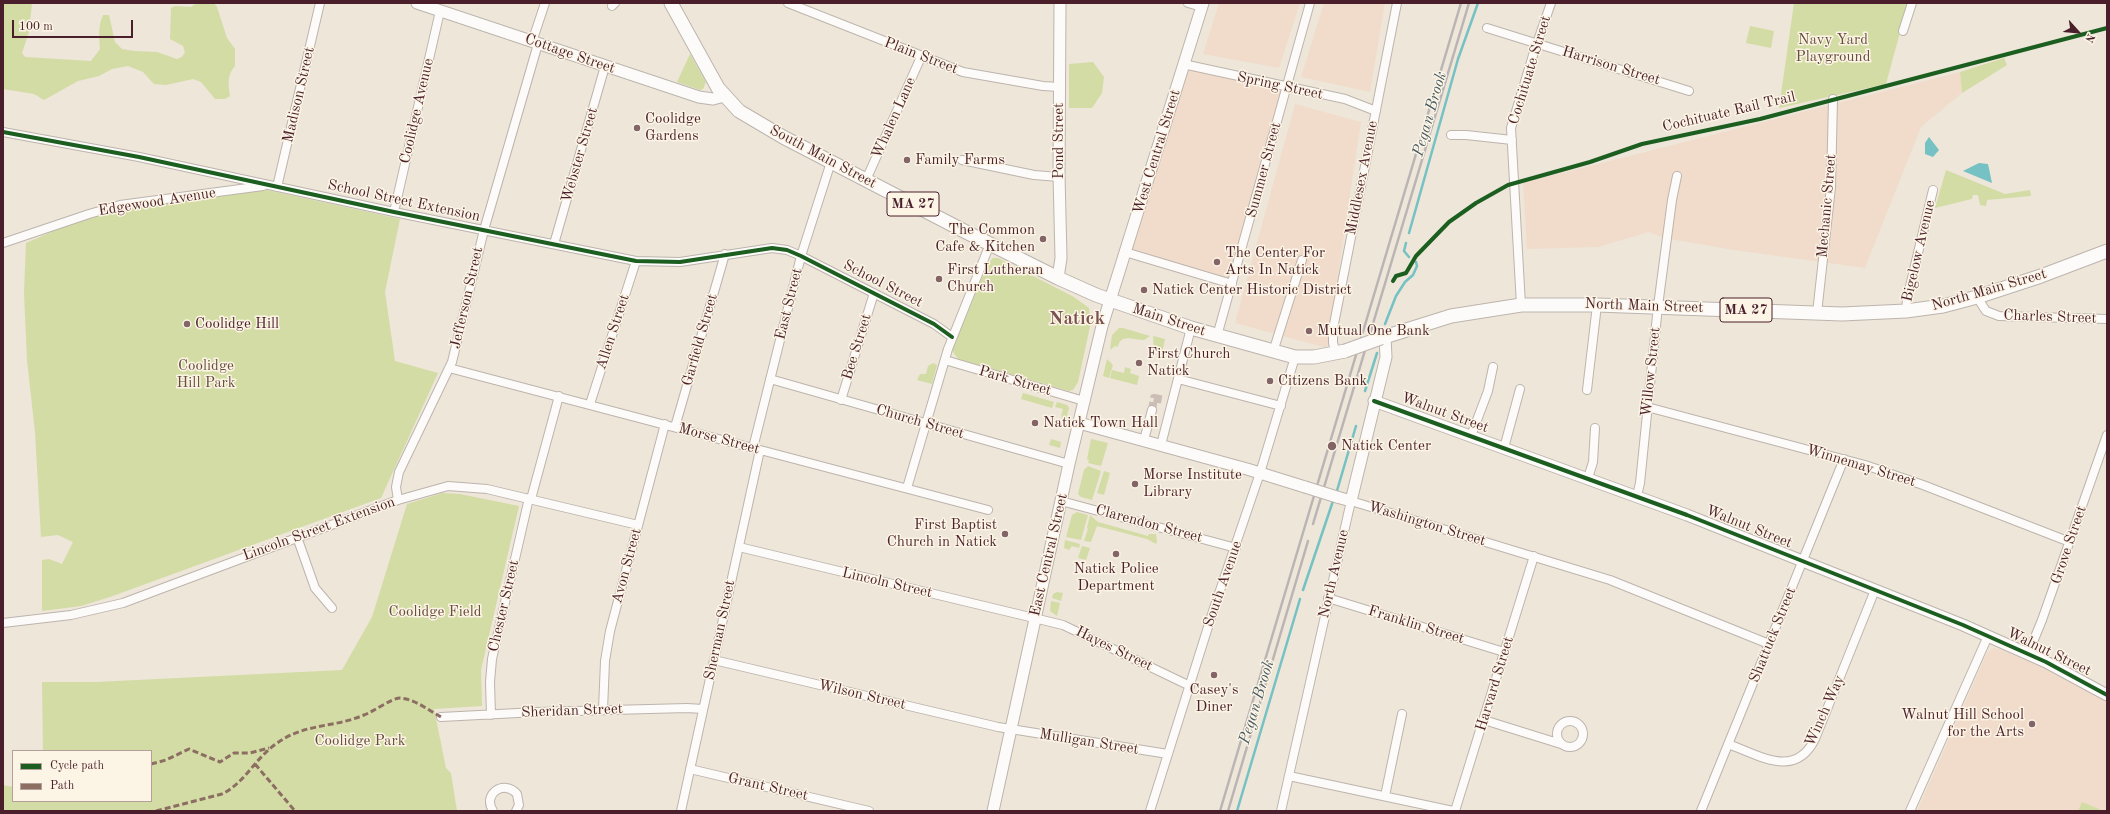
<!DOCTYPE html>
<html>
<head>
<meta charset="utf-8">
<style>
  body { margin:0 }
  #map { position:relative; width:2110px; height:814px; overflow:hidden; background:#ede6d9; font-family:"Old Standard TT",serif }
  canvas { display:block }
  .frame { position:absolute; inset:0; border:4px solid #4a1f2b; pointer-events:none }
  .legend { position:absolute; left:12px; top:750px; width:140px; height:52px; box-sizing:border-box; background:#fcf5e5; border:1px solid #b59f9b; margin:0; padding:5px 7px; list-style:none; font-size:12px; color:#4a1f2b }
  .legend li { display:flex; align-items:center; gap:8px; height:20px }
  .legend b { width:20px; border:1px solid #b59f9b }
  .north { position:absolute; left:2058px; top:12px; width:40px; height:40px; -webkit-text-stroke:3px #fcf5e5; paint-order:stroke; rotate:117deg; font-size:11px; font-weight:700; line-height:16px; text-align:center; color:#4a1f2b }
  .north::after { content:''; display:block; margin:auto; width:14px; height:18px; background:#4a1f2b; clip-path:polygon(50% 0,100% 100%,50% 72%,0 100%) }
  .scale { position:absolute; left:12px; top:20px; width:121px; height:18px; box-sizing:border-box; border:2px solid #4a1f2b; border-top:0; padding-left:5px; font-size:12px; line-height:14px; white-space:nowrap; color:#4a1f2b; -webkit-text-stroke:3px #fcf5e5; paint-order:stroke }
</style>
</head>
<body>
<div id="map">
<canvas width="2110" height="814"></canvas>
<div class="frame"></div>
<ul class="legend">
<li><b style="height:5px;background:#1b5e20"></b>Cycle path</li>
<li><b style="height:5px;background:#8d6e63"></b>Path</li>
</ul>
<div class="north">N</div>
<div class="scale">100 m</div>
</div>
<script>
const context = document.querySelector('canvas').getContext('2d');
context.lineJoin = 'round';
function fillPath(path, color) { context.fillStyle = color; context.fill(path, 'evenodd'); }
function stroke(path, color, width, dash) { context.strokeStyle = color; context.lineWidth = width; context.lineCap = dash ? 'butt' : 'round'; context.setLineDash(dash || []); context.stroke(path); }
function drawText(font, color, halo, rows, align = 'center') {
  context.font = font + ' "Old Standard TT",serif'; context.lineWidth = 3; context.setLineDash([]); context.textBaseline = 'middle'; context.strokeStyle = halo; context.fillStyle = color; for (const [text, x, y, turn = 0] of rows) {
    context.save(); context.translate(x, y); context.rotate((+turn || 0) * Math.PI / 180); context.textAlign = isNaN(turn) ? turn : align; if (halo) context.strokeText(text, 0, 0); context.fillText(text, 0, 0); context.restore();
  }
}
fillPath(new Path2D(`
  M1219 3H1300L1279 68 1203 54Z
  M1324 3H1385L1370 92 1301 77Z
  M1188 69 1281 90 1228 280 1132 249Z
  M1960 72 1962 93 1921 127 1865 268 1734 250 1664 238 1649 232 1598 247 1527 249 1523 183Z
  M1295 104 1361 122 1327 348 1235 323Z
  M1993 648 2002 650 2043 668 2107 702V811H1917L1987 653Z`), '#f1dccb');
fillPath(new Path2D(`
  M3 3H32L29 32 22 53 25 57 91 61 100 49C99 37 98 26 103 15H109L115 42 122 49 134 51 157 52 177 59 182 57 185 52 183 46 170 39 171 8 175 6 191 7 197 3H214L217 7 227 38 235 49V66C227 75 228 84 230 96L225 99H215L201 82 193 79 166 85 154 84 143 72 128 66 112 69 99 76 78 81 44 100 34 94 3 89Z
  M1794 3H1908L1886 84 1779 108Z
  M1750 26 1774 31 1771 48 1746 43Z
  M690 54 706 82 703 89 700 90 677 82Z
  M2004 58 2007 65 1962 93 1960 72Z
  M1093 62 1104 77 1102 93 1092 108H1069V64Z
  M1946 170 2005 194 2030 190 2031 196 1987 200 1986 206 1980 205 1978 195H1973L1972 199 1935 208Z
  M267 190 400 219 385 292 395 361 438 373 381 498 110 597 81 606 42 611V560L49 559 62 564 73 542 58 535 41 537 35 432 27 360 24 293 26 243C51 232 76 221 103 214 157 201 213 197 267 190Z
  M993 258H998L1074 297 1089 308 1091 322 1078 382 1073 390 1069 391 958 359 953 352V347L988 264Z
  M1119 328H1123L1150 336 1144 340C1134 340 1120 333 1118 347L1115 346 1110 350 1112 335Z
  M1153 336 1165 339 1162 353 1154 350Z
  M1107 359 1113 365 1109 378 1103 376Z
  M933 363 937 365 932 384 917 380 920 374H926L928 366Z
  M1125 367 1131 369 1130 373 1139 376 1137 385 1110 378 1112 370 1124 373Z
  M1023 393 1054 402 1052 408 1021 399Z
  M1057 402 1067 405 1069 408 1066 419 1061 417 1063 409 1055 407Z
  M1051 439 1061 442 1060 448 1049 445Z
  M1091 439 1108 443 1101 466 1088 463 1089 460 1087 459Z
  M1088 466 1101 471 1092 500 1081 497 1078 494 1084 470Z
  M1104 471 1110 473 1104 495 1097 493Z
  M442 493 460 494 519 506 481 670 482 706 434 709 446 768 451 773 457 811H3V785L13 787V801H151V751H43L42 682H96L342 670 372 617 407 504Z
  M1077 512 1088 515 1081 540 1066 537 1072 515Z
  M1090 515 1098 522 1148 536 1149 534H1156L1157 542 1156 544 1147 539 1097 526 1091 542 1084 541 1088 529 1087 528Z
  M1065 540 1080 544 1079 548 1072 546 1069 550 1064 548Z
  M1082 546 1090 548 1086 560 1078 558Z
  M1057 592 1063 593 1061 601 1052 598 1053 594Z
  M1051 601 1060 603 1057 616 1050 611Z
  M2082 802 2104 811H2078Z`), '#d3dca4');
fillPath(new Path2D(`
  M1929 137 1939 150 1933 157 1925 154V143Z
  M1979 163 1988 164 1992 183 1963 171Z`), '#75c1c3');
stroke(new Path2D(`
  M1409 233 1458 59 1478 3
  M1406 243 1404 251 1409 257
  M1385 324 1396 296 1405 282 1413 275 1417 266 1416 262
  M1365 391 1377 353
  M1336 494 1356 426
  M1303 590 1334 498
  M1237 811 1300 599`), '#75c1c3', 2.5);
stroke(new Path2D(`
  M1152 410 1154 398 1164 400`), '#ccbeb6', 8, [8, 4]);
const street = new Path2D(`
  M788 3 963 72 1043 86 1059 87
  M1188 3 1202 7
  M612 6 615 3
  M1487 28 1689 91
  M1903 31 1912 3
  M532 42 545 3
  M1183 64 1345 99 1376 111
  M3 132 139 157 394 212 636 261 680 262 772 248 787 250 801 256 934 324 952 337
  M1451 135H1466L1512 140
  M962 160 1034 175 1059 177
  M866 180 921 57
  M277 187 320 3
  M394 212 440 11
  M3 243 89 214 120 205 263 186
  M554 244 605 66
  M1125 252 1232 284
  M1977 297 1986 311 1999 316 2107 319
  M1521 305 1511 128 1534 52 1551 3
  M1906 311 1907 299 1933 190
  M1817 313 1831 187 1833 99
  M1217 336 1310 3
  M1273 352 1302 260
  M1336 353 1333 343V329L1397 3
  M945 360 1084 401
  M449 368 988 510
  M770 379 1069 464
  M1178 379 1281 406
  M1587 390 1597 305
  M841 400 874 293
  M590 404 636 261
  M1647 407 1865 465 1923 485 2070 542
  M675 427 725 254
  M1471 436 1488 391 1493 367
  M1144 440 1152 410
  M1161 445 1191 328
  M753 448 801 256 831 162
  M1504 448 1520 389
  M1588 478 1593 462 1595 428
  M907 488 948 349 990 244
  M1637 496 1640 483 1658 306 1672 200 1677 176
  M531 499 559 396
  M398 500 396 487 399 472 452 362 484 230 538 44
  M1061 501 1236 548
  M297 537 315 588 332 608
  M739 547 1063 625 1190 686
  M1328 598 1504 652
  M3 623 71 615 123 603 398 500 448 486 487 489 638 525
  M2028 654 2042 620 2107 435
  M714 660 998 727 1168 754
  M603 710 605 661 610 631 665 424
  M491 715 490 682 492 659 529 498
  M441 717 537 712 687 708 703 709
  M1484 720 1561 744
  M1557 734a13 13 0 1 1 26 0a13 13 0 1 1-26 0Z
  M1728 744C1761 756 1795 779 1815 739L1875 590
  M690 769 869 811
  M1289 776 1453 811
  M1385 796 1402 714
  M493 811C482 794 504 779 517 794L519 805 516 811
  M681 811 760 450
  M1150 811 1214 608 1260 473 1295 357
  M1281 811 1351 501 1610 580 1769 644
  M1455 811 1534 556
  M1701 811 1844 459
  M1910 811 1988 636`);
const secondary = new Path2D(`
  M417 3 699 97 713 99 724 96
  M1058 278 1061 258 1059 175 1060 3
  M1374 401 1687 515 1963 625 2046 662 2107 695
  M1079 423 1247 469 1305 487
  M1337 497 1351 501 1386 357 1385 337
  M993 811 1069 464 1102 326 1203 3`);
const primary = new Path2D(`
  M671 3 718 88 739 111 783 137 968 233 1058 278 1096 295 1191 328 1295 357H1314L1345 351
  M1381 338 1451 316 1521 305H1597L1842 314 1906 311 1943 306 1977 297 2041 276 2107 251`);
stroke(street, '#bdb4ad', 10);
stroke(secondary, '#bdb4ad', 13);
stroke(primary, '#bdb4ad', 15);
stroke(street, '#fcfbf9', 8);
stroke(secondary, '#fcfbf9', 11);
stroke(primary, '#fcfbf9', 13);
stroke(new Path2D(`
  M1313 524 1469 3
  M1220 811 1461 3
  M1228 811 1308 541`), '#bab4b4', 2.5);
const secondaryBridge = new Path2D(`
  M1305 487 1337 497`);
const primaryBridge = new Path2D(`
  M1345 351 1381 338`);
stroke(secondaryBridge, '#bdb4ad', 13, []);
stroke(primaryBridge, '#bdb4ad', 15, []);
stroke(secondaryBridge, '#fcfbf9', 11);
stroke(primaryBridge, '#fcfbf9', 13);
stroke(new Path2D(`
  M151 764 166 760 189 749 220 762 234 753H250L269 748
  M255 764 295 811
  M156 811 222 794C243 784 254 761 273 746 304 722 331 729 364 715 373 712 392 698 400 698 415 699 428 710 441 717`), '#8d6e63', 3, [6, 3]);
stroke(new Path2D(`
  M3 132 139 157 394 212 636 261 680 262 772 248 787 250 801 256 934 324 952 337
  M1393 281 1396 276 1406 273 1416 256 1449 222 1476 203 1508 185 1590 162 1642 144 1760 119 2107 28
  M1374 401 1687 515 1963 625 2046 662 2107 695`), '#1b5e20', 4);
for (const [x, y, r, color] of [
  [637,128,4,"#836568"],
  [907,160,4,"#836568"],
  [1043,239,4,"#836568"],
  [1217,262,4,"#836568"],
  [939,279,4,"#836568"],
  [1144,290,4,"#836568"],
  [187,324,4,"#836568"],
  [1309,331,4,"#836568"],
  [1139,363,4,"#836568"],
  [1270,381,4,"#836568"],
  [1035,423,4,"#836568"],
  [1332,446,5,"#836568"],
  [1135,484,4,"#836568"],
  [1005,534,4,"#836568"],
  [1116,554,4,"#836568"],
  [1214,675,4,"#836568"],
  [2032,724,4,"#836568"]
]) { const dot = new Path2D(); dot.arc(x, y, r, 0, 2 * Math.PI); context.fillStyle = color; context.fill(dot); stroke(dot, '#fcf5e5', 1.5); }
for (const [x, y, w] of [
  [913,204,52],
  [1746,310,52]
]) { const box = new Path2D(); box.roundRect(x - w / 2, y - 12, w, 24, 3); context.fillStyle = '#fcf5e5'; context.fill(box); stroke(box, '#4a1f2b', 1); }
drawText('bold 14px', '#4a1f2b', null, [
  ["MA 27",913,204],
  ["MA 27",1746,310]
]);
drawText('15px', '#674c3e', '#fcf5e5', [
  ["Navy Yard",1833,40],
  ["Playground",1833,57],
  ["Coolidge",206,366],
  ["Hill Park",206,383],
  ["Coolidge Field",435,612],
  ["Coolidge Park",360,741]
]);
drawText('15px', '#4a1f2b', '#fcf5e5', [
  ["Cottage Street",570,54,19],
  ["Plain Street",921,56,21],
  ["Harrison Street",1611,66,17],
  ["Cochituate Street",1530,70,-73],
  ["Spring Street",1280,86,12],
  ["Madison Street",299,95,-77],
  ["Coolidge Avenue",417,111,-77],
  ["Cochituate Rail Trail",1729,112,-13],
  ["Whalen Lane",894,118,-66],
  ["Pond Street",1059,141,-90],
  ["West Central Street",1157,152,-73],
  ["Webster Street",580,155,-74],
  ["South Main Street",823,157,28],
  ["Summer Street",1264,170,-75],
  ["Middlesex Avenue",1362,178,-79],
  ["School Street Extension",404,201,12],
  ["Edgewood Avenue",157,202,-9],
  ["Mechanic Street",1827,206,-85],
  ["Bigelow Avenue",1919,251,-77],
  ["School Street",883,284,27],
  ["North Main Street",1989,290,-16],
  ["Jefferson Street",467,298,-77],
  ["East Street",789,304,-76],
  ["North Main Street",1644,306,2],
  ["Charles Street",2050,317,2],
  ["Main Street",1169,320,18],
  ["Allen Street",613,332,-72],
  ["Garfield Street",700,340,-74],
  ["Bee Street",857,347,-73],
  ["Willow Street",1651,372,-84],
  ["Park Street",1015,381,16],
  ["Walnut Street",1445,413,20],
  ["Church Street",920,422,16],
  ["Morse Street",719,439,15],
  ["Winnemay Street",1861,466,17],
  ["Clarendon Street",1149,524,15],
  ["Washington Street",1427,524,17],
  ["Walnut Street",1749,527,22],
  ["Lincoln Street Extension",319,529,-20],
  ["Grove Street",2069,545,-71],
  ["East Central Street",1049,555,-77],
  ["Avon Street",627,566,-75],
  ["North Avenue",1334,574,-77],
  ["Lincoln Street",887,583,13],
  ["South Avenue",1223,584,-71],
  ["Chester Street",504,606,-77],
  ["Franklin Street",1416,625,17],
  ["Sherman Street",720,630,-78],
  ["Shattuck Street",1773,635,-68],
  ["Hayes Street",1114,649,26],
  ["Walnut Street",2049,652,26],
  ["Harvard Street",1495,684,-73],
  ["Wilson Street",862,695,13],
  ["Sheridan Street",572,711,-2],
  ["Winch Way",1825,711,-66],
  ["Mulligan Street",1089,742,9],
  ["Grant Street",768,787,13]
]);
drawText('15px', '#4a1f2b', '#fcf5e5', [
  ["Coolidge",645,119],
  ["Gardens",645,136],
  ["Family Farms",915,160],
  ["The Common",1035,230,"right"],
  ["Cafe & Kitchen",1035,247,"right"],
  ["The Center For",1225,253],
  ["Arts In Natick",1225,270],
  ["First Lutheran",947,270],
  ["Church",947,287],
  ["Natick Center Historic District",1152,290],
  ["Coolidge Hill",195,324],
  ["Mutual One Bank",1317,331],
  ["First Church",1147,354],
  ["Natick",1147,371],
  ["Citizens Bank",1278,381],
  ["Natick Town Hall",1043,423],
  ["Natick Center",1341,446],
  ["Morse Institute",1143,475],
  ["Library",1143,492],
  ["First Baptist",997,525,"right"],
  ["Church in Natick",997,542,"right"],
  ["Natick Police",1116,569,"center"],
  ["Department",1116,586,"center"],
  ["Casey's",1214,690,"center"],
  ["Diner",1214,707,"center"],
  ["Walnut Hill School",2024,715,"right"],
  ["for the Arts",2024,732,"right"]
], 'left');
drawText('italic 16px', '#465964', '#fcf5e5', [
  ["Pegan Brook",1430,114,-74],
  ["Pegan Brook",1257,702,-73]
]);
drawText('bold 19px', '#7b5150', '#fcf5e5', [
  ["Natick",1077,319]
]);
</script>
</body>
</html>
